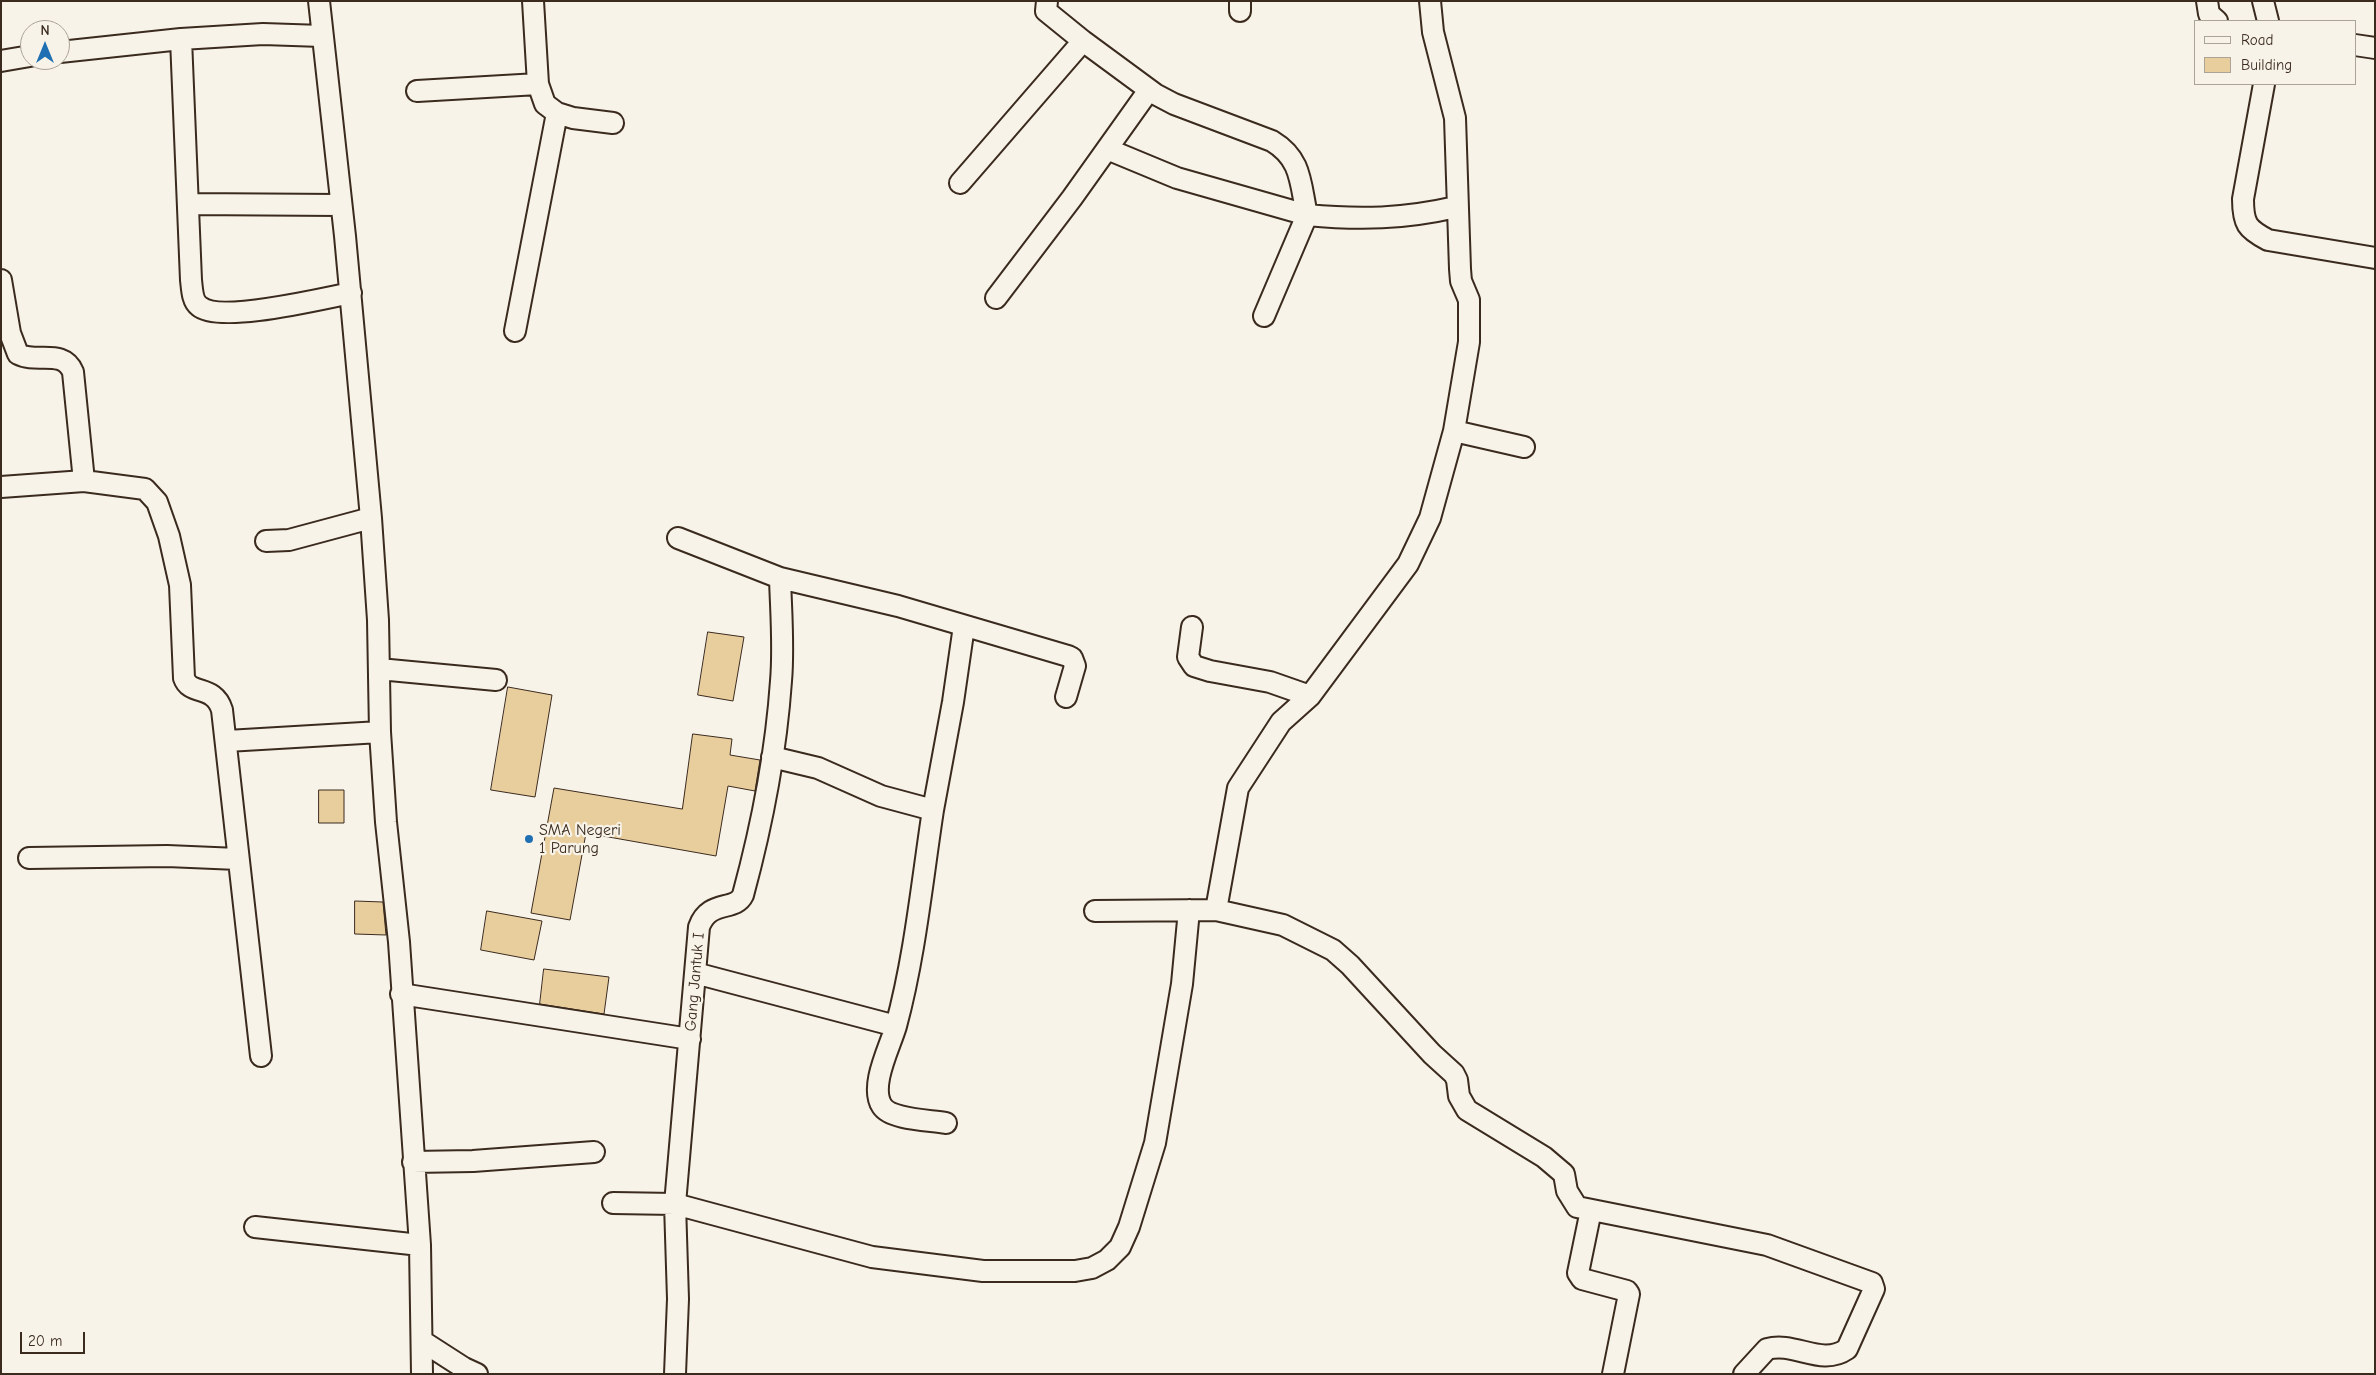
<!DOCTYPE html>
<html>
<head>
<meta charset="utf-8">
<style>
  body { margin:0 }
  #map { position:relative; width:2376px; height:1375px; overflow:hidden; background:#f7f3e8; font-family:"Comic Neue",sans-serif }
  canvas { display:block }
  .frame { position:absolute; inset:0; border:2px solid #3b2a1e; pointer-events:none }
  .legend { position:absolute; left:2194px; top:20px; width:162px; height:65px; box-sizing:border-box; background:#f7f3e8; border:1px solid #aca397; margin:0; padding:6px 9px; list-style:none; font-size:15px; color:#3b2a1e }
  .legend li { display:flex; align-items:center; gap:10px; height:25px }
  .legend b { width:25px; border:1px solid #aca397 }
  .north { position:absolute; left:20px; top:20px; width:50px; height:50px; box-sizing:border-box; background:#f7f3e8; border:1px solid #aca397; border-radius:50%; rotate:0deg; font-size:14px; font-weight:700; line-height:20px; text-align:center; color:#3b2a1e }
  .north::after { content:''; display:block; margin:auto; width:18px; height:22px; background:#1f6fb2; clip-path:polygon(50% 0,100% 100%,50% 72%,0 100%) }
  .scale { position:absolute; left:20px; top:1332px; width:65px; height:22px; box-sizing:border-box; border:2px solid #3b2a1e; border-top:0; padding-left:6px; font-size:15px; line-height:18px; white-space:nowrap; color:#3b2a1e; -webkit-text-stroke:4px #f7f3e8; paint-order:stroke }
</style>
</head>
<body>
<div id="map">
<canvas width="2376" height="1375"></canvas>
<div class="frame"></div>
<ul class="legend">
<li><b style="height:6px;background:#f7f3e8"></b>Road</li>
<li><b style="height:14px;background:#e8cd9d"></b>Building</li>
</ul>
<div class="north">N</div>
<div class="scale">20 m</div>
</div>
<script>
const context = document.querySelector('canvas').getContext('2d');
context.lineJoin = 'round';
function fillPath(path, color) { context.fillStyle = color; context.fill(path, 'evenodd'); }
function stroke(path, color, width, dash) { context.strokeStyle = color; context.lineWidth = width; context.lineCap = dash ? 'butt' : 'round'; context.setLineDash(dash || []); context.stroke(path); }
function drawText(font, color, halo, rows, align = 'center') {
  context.font = font + ' "Comic Neue",sans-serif'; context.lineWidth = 4.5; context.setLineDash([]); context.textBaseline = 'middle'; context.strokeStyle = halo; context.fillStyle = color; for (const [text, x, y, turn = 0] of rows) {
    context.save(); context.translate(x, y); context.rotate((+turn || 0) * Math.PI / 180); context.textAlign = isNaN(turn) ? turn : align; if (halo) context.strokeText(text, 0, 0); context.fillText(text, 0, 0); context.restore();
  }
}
const building = new Path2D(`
  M708 632 744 637 733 701 698 695Z
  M508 687 552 695 535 797 491 790Z
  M693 734 732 739 730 755 760 760 755 791 728 786 716 856 586 833 570 920 531 913 554 788 682 809Z
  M319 790H344V823H319Z
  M355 901 383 902 386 935 355 934Z
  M487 911 542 921 534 960 481 950Z
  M544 969 609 977 604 1014 540 1004Z`);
fillPath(building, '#e8cd9d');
stroke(building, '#3b2a1e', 1);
const street = new Path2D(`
  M319 1 345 236 371 518 378 620 380 732 386 822 399 942 420 1245 422 1374
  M533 1 538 84 545 104 557 113 573 118 613 123
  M1047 1 1046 11 1083 41
  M1240 1V11
  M2207 1 2209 14 2217 21
  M2263 1 2268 21
  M322 36 263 34 181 39 191 280C192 288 192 301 199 306 219 324 324 298 351 293
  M2355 45 2375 48
  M60 52 181 39
  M1 61 30 56
  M2264 84 2243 199C2243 224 2247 229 2268 240L2375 258
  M417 91 538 84
  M1107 149 1177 178 1307 215 1264 316
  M960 183 1083 41 1155 94 1174 104 1272 141C1302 159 1300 183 1307 215 1360 220 1404 219 1456 207
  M188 204 340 205
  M1 280 10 333 18 354C37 364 63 348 73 372L84 481 1 487
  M996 298 1072 198 1149 90
  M515 331 557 113
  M1454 431 1524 447
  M84 481 145 489 157 502 169 536 180 585 184 678C190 696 214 684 222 710L261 1056
  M266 541 289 540 371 518
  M780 578 898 606 1068 656 1072 658 1075 666 1066 697
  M1192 627 1188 657 1194 666 1210 671 1270 682 1310 696
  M379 669 496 680
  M227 741 380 732
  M772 757 818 768 881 796 933 810 953 702 964 626
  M933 810C922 882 915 956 896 1026 890 1047 869 1086 882 1106 891 1120 930 1120 946 1123
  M29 858 167 856 238 859
  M1216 910 1238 788 1281 722 1310 696 1408 564 1430 518 1454 431 1469 342V300L1461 281 1460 269 1455 118 1433 32 1430 1
  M1095 911 1216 910 1283 925 1333 950 1350 965 1432 1054 1454 1074 1457 1080 1459 1096 1467 1110 1544 1157 1564 1174 1567 1191 1577 1207 1767 1245 1872 1283 1874 1289 1847 1349C1821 1367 1795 1341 1767 1349L1744 1374
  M695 973 896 1026
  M401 994 690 1039
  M413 1162 473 1161 594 1152
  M613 1203 675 1204 872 1257 983 1271H1075L1092 1268 1107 1260 1120 1247 1129 1227 1155 1143 1182 984 1189 910
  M1591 1210 1578 1273 1582 1279 1627 1291 1629 1294 1613 1374
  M255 1227 420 1245
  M422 1341 464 1368 477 1374
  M675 1374 678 1299 675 1204 699 927C709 899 735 912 743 895 762 825 776 753 781 681 784 647 781 612 780 578L678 538`);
stroke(street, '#3b2a1e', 24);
stroke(street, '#f7f3e8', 20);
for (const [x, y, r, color] of [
  [529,839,5,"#1f6fb2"]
]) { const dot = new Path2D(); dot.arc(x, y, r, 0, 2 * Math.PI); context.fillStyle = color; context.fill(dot); stroke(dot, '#f7f3e8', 2); }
drawText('16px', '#3b2a1e', '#f7f3e8', [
  ["SMA Negeri",539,830],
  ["1 Parung",539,848]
], 'left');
drawText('16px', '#3b2a1e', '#f7f3e8', [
  ["Gang Jantuk I",695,982,-85]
]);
</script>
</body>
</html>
